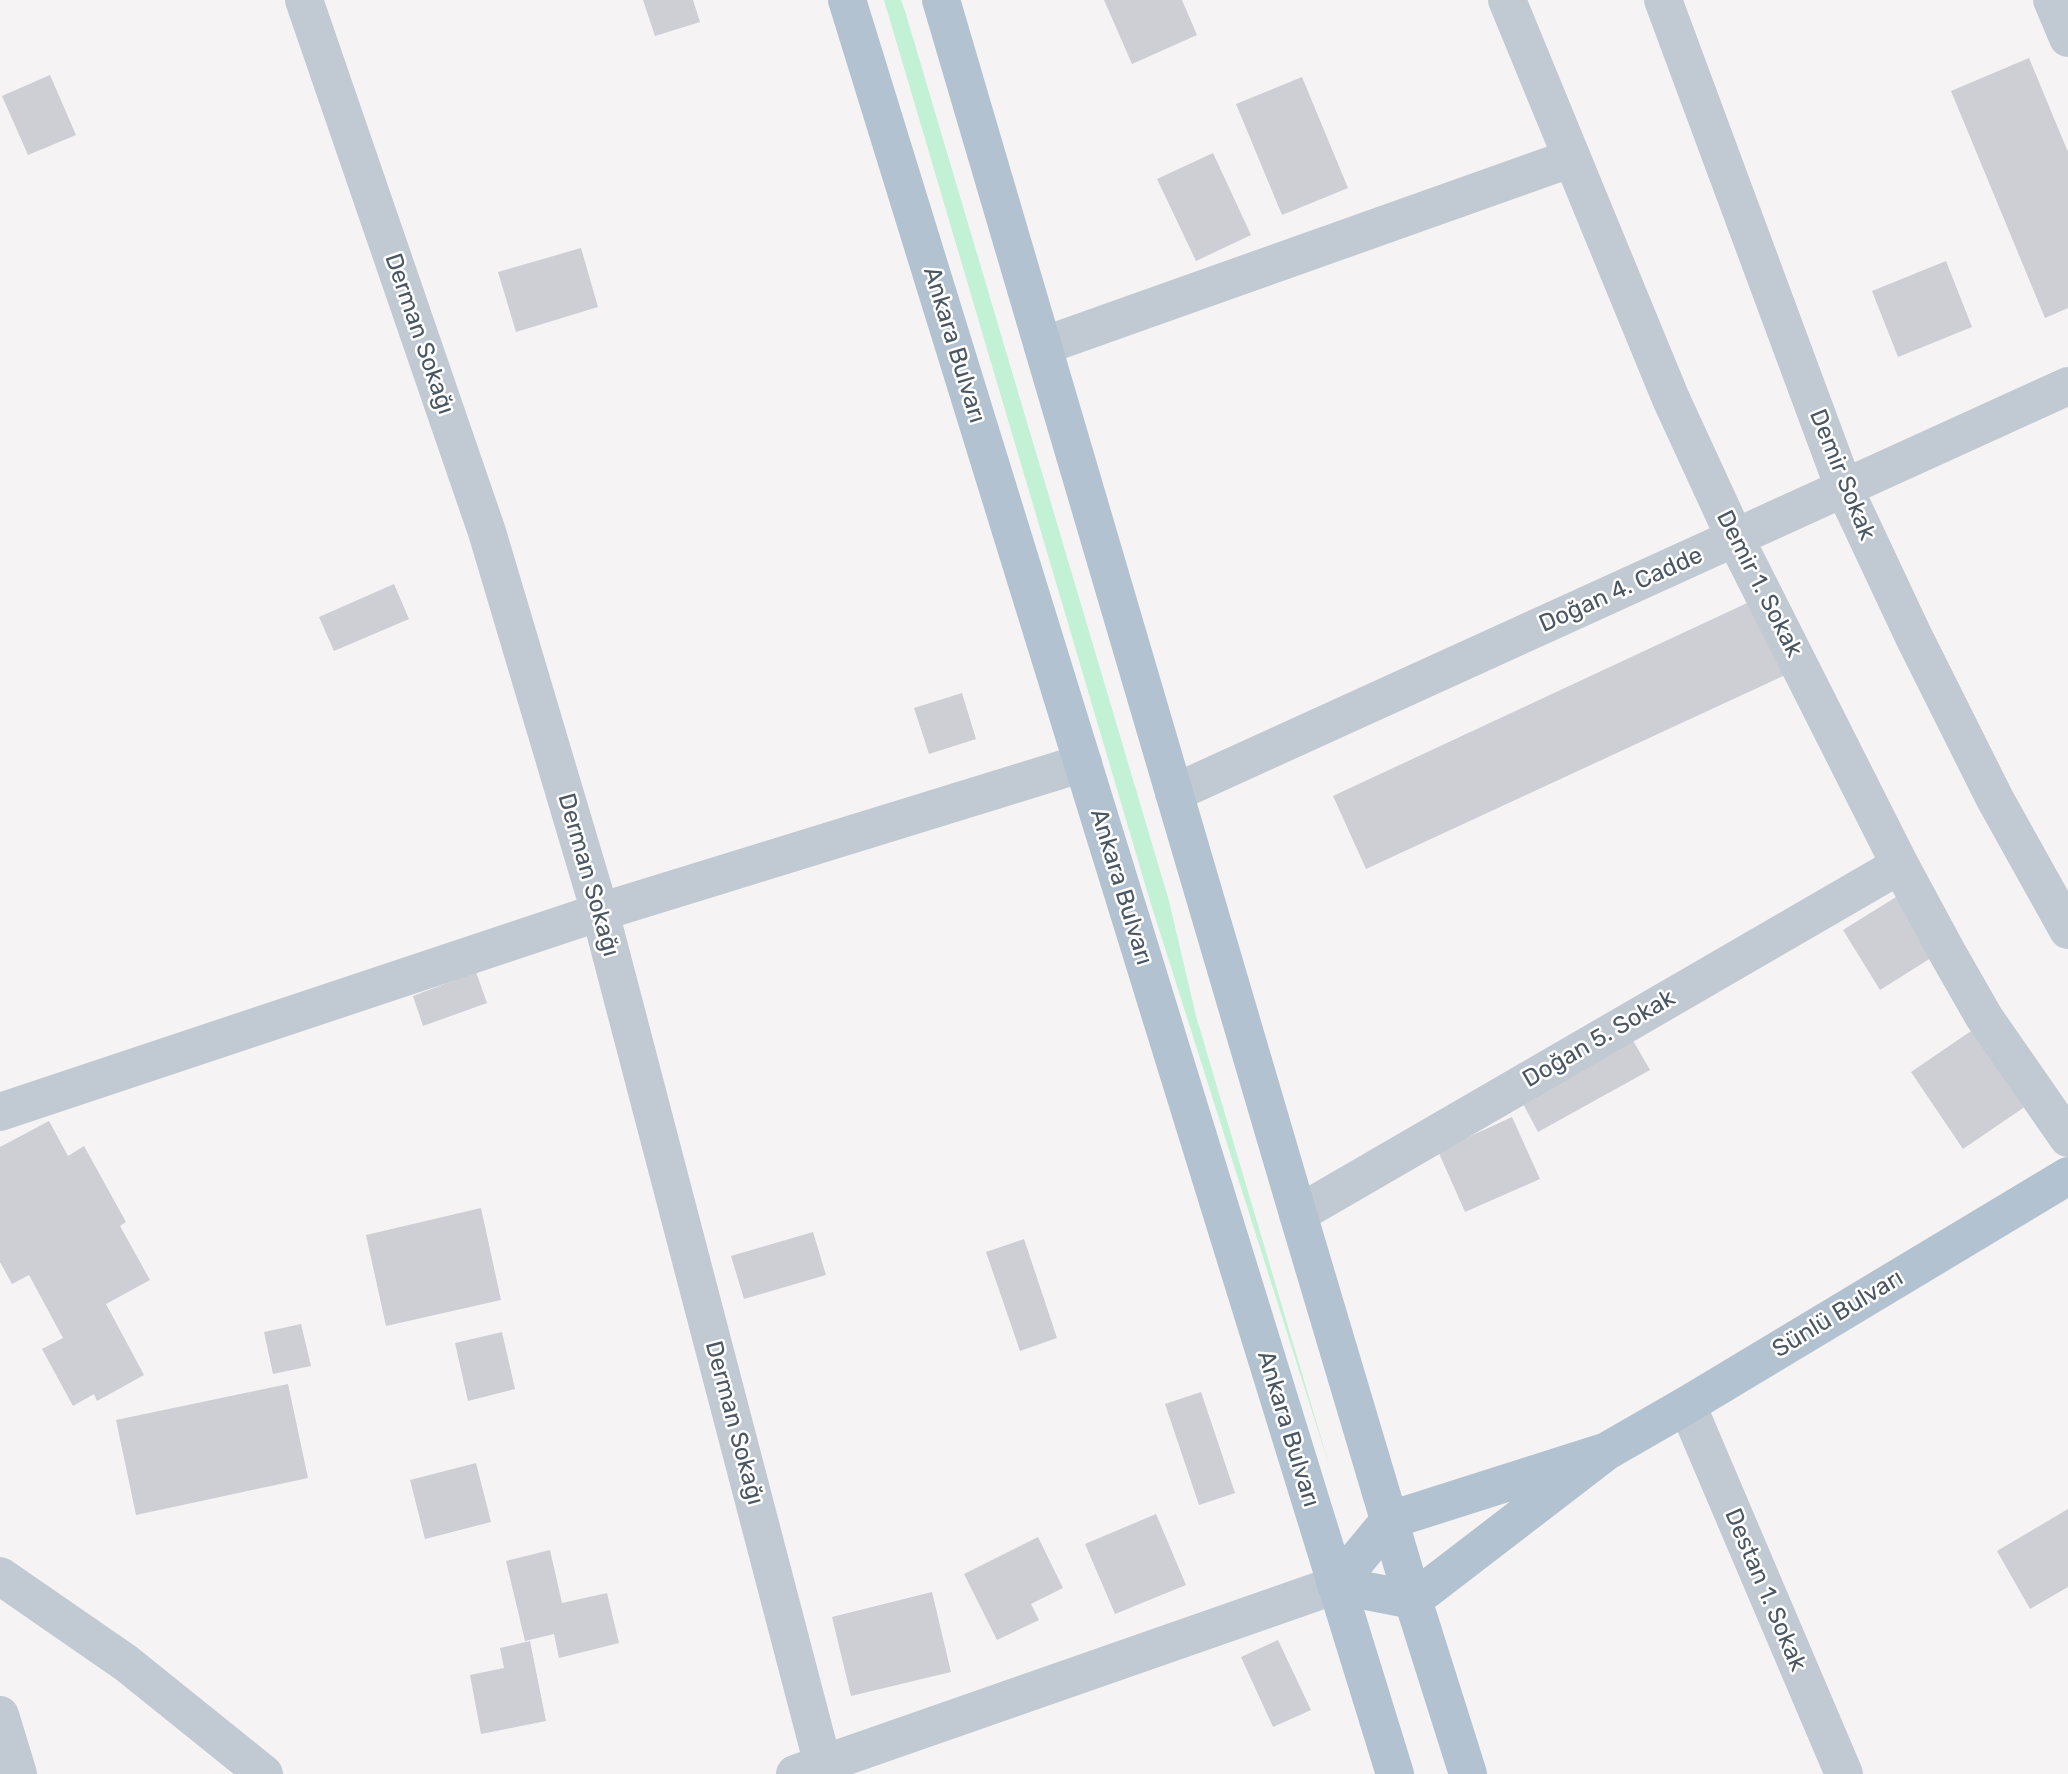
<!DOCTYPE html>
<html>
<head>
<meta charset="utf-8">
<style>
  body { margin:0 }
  canvas { display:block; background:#f5f3f3 }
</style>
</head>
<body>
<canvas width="2068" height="1774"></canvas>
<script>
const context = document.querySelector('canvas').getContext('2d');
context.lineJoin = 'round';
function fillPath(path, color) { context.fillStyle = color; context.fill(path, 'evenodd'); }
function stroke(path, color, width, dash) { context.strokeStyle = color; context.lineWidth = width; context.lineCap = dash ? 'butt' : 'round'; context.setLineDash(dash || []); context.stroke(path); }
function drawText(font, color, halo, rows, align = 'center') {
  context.font = font + ' Rubik,sans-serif'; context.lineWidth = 5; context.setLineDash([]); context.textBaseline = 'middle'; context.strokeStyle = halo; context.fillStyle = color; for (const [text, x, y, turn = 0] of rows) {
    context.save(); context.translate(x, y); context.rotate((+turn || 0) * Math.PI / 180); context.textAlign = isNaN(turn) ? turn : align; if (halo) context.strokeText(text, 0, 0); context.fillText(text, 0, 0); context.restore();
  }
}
fillPath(new Path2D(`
  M884 0H901L905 11 1169 901 1196 1016 1330 1468 1150 901Z`), '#c3f1d5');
fillPath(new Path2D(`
  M643 0H693L700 22 655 36Z
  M1104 0H1182L1197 35 1132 64Z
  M2029 58 2068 152V308L2045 318 1951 91Z
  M50 75 76 135 28 155 2 96Z
  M1302 77 1348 188 1282 215 1236 104Z
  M1213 153 1251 235 1196 261 1157 179Z
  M581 248 598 307 516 332 498 272Z
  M1946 261 1972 327 1898 357 1872 291Z
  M394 584 409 619 334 651 319 617Z
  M1760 597 1794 671 1366 869 1333 796Z
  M962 693 976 739 929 754 914 708Z
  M1904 892 1942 951 1880 990 1843 930Z
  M476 972 487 1003 423 1026 413 996Z
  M1974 1029 2026 1106 1963 1149 1911 1072Z
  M1631 1037 1650 1070 1538 1132 1520 1098Z
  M1512 1117 1540 1179 1465 1212 1438 1151Z
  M49 1121 68 1156 84 1146 126 1222 120 1226 150 1280 106 1304 144 1375 97 1401 94 1394 73 1406 42 1349 63 1338 29 1275 12 1284 0 1262V1147Z
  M481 1208 501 1300 386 1326 366 1235Z
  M813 1232 826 1275 744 1299 731 1256Z
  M1024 1239 1057 1338 1020 1351 986 1252Z
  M301 1324 311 1366 273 1374 264 1332Z
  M502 1332 515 1389 468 1401 455 1343Z
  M288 1384 308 1478 136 1515 116 1420Z
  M1201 1392 1235 1493 1199 1505 1165 1404Z
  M476 1463 491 1522 425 1539 410 1480Z
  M2068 1509V1587L2030 1609 1997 1551Z
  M1156 1514 1186 1585 1115 1614 1085 1544Z
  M1038 1537 1063 1588 1031 1604 1039 1620 997 1640 964 1574Z
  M550 1550 562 1603 607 1593 619 1643 559 1658 554 1634 525 1641 506 1561Z
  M932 1592 951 1672 851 1696 832 1617Z
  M1278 1640 1311 1710 1273 1727 1241 1657Z
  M530 1641 546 1721 481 1734 470 1675 504 1668 500 1648Z`), '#cdcfd5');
stroke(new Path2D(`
  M304 0 487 532 600 912 823 1765
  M1507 0 1671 399 1735 538 1900 865 1948 954 1984 1017 2068 1138
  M1663 0 1844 488 1913 635 1995 799 2068 930
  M2052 0 2068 38
  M1043 346 1572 158
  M1174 793 2068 386
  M0 1112 600 912 1083 763
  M1298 1214 1900 865
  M1687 1405 1844 1774
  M0 1576 126 1663 264 1774
  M0 1715 18 1774
  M795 1774 1336 1585`), '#c1cad2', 38);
stroke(new Path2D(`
  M847 0 1395 1774
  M941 0 1298 1214 1413 1600 1468 1774
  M1607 1451 1413 1600 1336 1585 1390 1520Z
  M1607 1451 1687 1405 2068 1176`), '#b3c2d1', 38);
drawText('24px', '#4a5661', '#fff', [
  ["Derman Sokağı",419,334,71],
  ["Ankara Bulvarı",954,345,73],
  ["Demir Sokak",1842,475,68],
  ["Demir 1. Sokak",1759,584,63],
  ["Doğan 4. Cadde",1621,590,-24],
  ["Derman Sokağı",588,875,74],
  ["Ankara Bulvarı",1121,887,73],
  ["Doğan 5. Sokak",1599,1039,-30],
  ["Sünlü Bulvarı",1838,1314,-31],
  ["Derman Sokağı",734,1423,75],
  ["Ankara Bulvarı",1288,1429,73],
  ["Destan 1. Sokak",1765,1590,67]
]);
</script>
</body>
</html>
